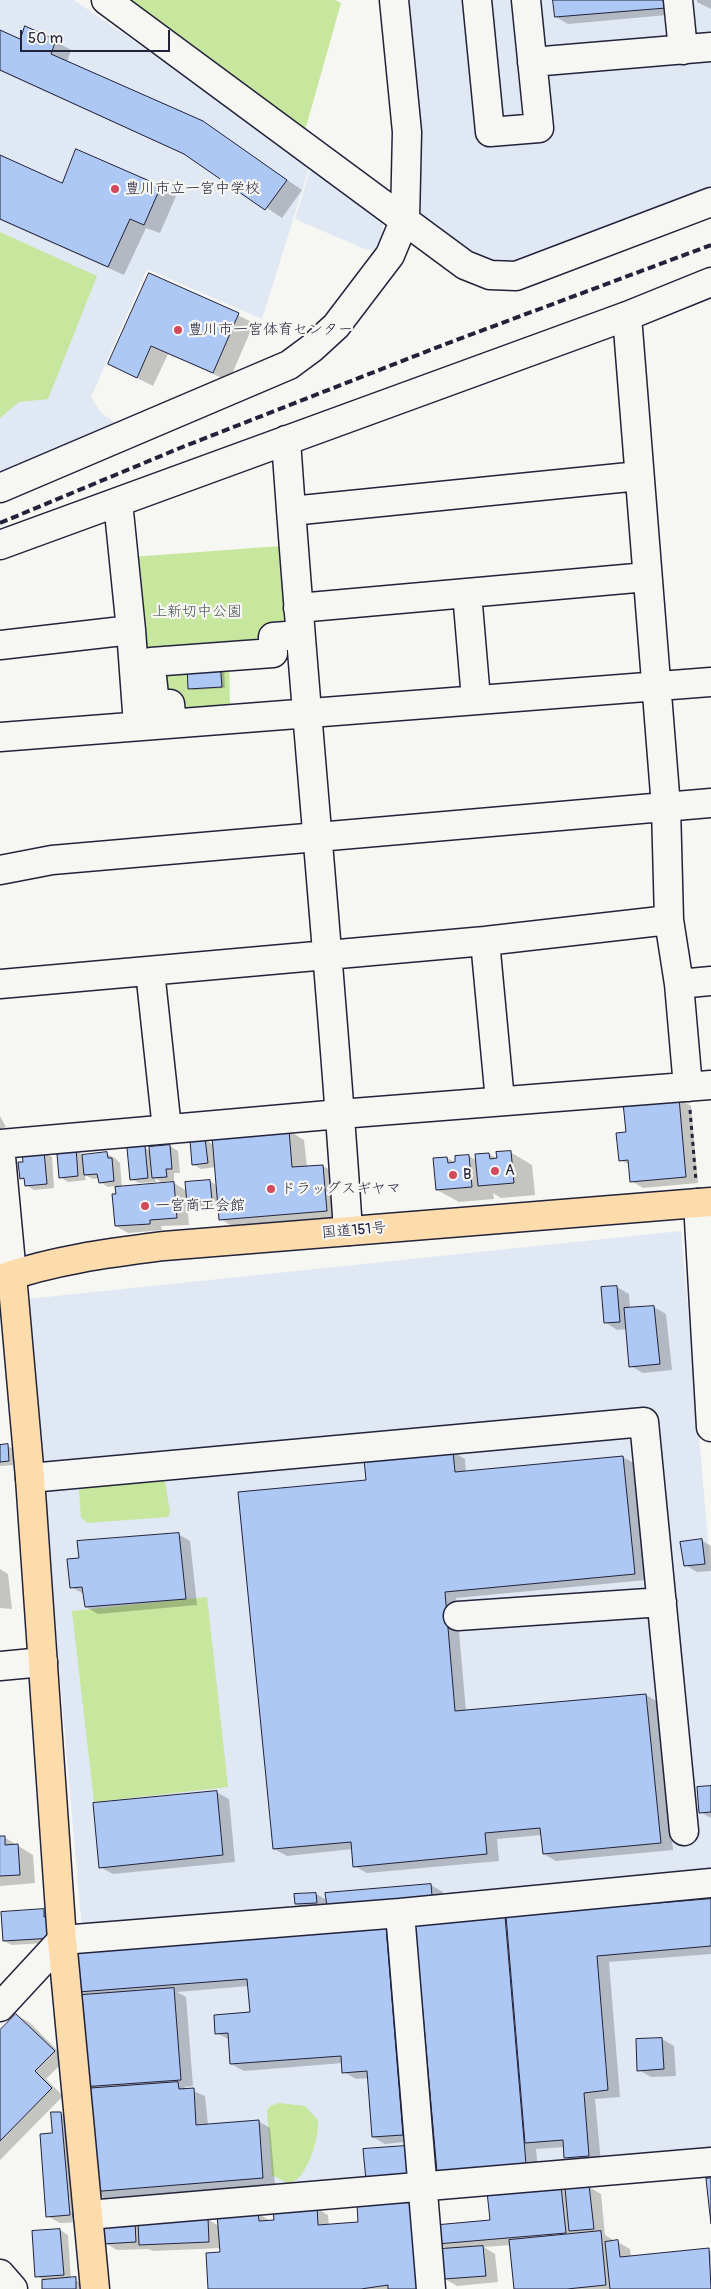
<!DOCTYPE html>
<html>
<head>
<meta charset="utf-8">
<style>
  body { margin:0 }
  #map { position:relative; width:711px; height:2289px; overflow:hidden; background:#f6f6f2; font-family:Pangolin,sans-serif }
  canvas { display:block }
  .scale { position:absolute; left:20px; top:30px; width:150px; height:22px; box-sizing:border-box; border:2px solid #22223b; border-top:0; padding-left:6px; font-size:15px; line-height:18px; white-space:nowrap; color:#22223b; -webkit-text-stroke:4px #f6f6f2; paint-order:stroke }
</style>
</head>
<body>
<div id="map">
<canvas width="711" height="2289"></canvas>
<div class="scale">50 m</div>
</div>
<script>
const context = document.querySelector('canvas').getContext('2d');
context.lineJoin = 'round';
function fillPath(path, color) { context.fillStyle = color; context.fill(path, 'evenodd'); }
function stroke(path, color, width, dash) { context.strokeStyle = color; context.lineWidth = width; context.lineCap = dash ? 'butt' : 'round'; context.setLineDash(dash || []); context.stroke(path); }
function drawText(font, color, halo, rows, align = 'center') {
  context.font = font + ' Pangolin,"Klee One",sans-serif'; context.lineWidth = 4.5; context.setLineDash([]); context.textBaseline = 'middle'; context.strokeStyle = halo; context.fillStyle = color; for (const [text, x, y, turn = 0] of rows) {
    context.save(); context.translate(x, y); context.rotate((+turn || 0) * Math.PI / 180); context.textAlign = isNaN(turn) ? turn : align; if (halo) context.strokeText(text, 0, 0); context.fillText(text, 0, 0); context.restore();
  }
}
fillPath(new Path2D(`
  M0 0H74L311 162 262 319 147 269 91 397 101 413 129 432 0 482Z
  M403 0H711V189L508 267 479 261 419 215 415 202Z
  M312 164 379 217 383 225V240L377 249 367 250 295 219Z
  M681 1231 711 1574V1871L82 1930 27 1299Z
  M711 1894V2157L440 2179 431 2170 414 1919Z
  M393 1927 413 2174 96 2208 77 1947Z`), '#e0e8f3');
fillPath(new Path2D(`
  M128 0H335L341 3 304 134Z
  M0 232 97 276 48 399 19 402 0 418Z
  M281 546 290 659 229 663 230 708 147 713 131 557Z
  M160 1479 165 1482 170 1512 168 1517 87 1523 81 1517 79 1490 83 1484Z
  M207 1597 228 1787 94 1802 72 1611Z
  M279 2103 305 2106 318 2120C319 2138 308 2178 289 2184L272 2175 267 2111 270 2106Z`), '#c7e69e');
fillPath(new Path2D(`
  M554 0H677L678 14 568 24 556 17Z
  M697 0H711V9L697 2Z
  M0 32 21 41H55L71 50 67 62 203 122 302 190 282 218 194 159 0 71Z
  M0 157 62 185 160 187 176 196 160 233 146 228 124 275 0 220Z
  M150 274 254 323 229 381 168 354 153 386 109 364Z
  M224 666 225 688 193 690 190 688Z
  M679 1099 691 1106 698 1183 643 1188 631 1181 630 1165 620 1160 628 1133Z
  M0 1116 6 1127 0 1130Z
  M289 1131 304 1140 307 1167 323 1166 339 1175 343 1220 236 1229 221 1219 220 1207 200 1209 187 1201 189 1225 161 1226 162 1230 128 1233 116 1226V1186L108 1187 100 1182 99 1178 93 1179 85 1175 86 1180 68 1182 60 1177 68 1154 75 1149 84 1156 107 1154 115 1158 120 1163 122 1188 174 1183 187 1191 210 1181 218 1186 216 1167 201 1169 193 1164 205 1140 214 1145Z
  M170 1146 178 1151 180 1173H174V1181L161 1182 155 1178 156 1182 139 1183 131 1179 145 1148 151 1151Z
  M510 1152 532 1165 535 1195 501 1198 493 1193 494 1199 459 1202 437 1190 447 1158 456 1163 469 1156 477 1161 489 1154 498 1159Z
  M44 1153 52 1157 54 1188 34 1190 26 1185 25 1180 21 1178 24 1163Z
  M617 1287 629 1294 630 1309 654 1307 666 1314 672 1370 643 1373 631 1366 627 1329 617 1330 605 1322Z
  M0 1446H7L16 1450V1465L0 1466Z
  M453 1452 465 1459 466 1472 623 1457 635 1464 646 1580 456 1598 466 1711 646 1695 658 1702 673 1850 556 1861 544 1854 542 1835 497 1839 499 1861 367 1873 354 1866 353 1849 287 1856 274 1849 367 1481Z
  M178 1534 190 1541 197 1605 98 1614 86 1607 84 1594 71 1587 80 1559Z
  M701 1540 711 1546V1571L697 1572 685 1565Z
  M0 1569 8 1574 12 1609 0 1608Z
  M711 1787V1818L700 1812Z
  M216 1792 229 1799 235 1862 113 1874 100 1867Z
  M4 1837 33 1855 35 1883 0 1886V1838Z
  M431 1885 443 1892 444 1902 308 1911 296 1904 316 1894 327 1900Z
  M711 1901V1954L609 1962 620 2097 595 2099 601 2163 578 2164 565 2157 564 2147 536 2149 538 2170 450 2178 417 1925Z
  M43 1910 51 1915 61 1942 12 1945 4 1941Z
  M386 1927 398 1934 414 2141 385 2144 373 2137 369 2078 356 2079 344 2072 343 2063 244 2071 231 2064 230 2040 216 2033 251 2014 249 1986 177 1992 186 1997 193 2086 184 2087 205 2096 208 2125 258 2121 270 2128 275 2185 104 2198 92 2191 86 2032 87 1996 79 1991Z
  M16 2015 29 2022 66 2059 46 2079 63 2096 0 2160V2032Z
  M662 2039 674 2046 676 2076 651 2077 639 2070Z
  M61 2113 73 2120 81 2222 60 2223 47 2216 54 2135Z
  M561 2187 567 2191 589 2187 601 2194 605 2235 613 2240V2242H618L630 2249 631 2257 711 2251V2289H515L511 2245 484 2247 495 2254 498 2282 457 2286 445 2279 449 2250 438 2244 491 2221Z
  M316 2208 328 2215 329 2226 430 2289H210L221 2248 153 2251 148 2249 117 2250 105 2243 134 2224 139 2227 207 2219 219 2226 258 2213 270 2221Z
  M60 2230 68 2235 71 2279 83 2283 84 2289H44L43 2280 37 2276Z`), '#0003');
const building = new Path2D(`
  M553 0H666V8L555 17Z
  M25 26 56 40 51 54 203 121 287 180 265 210 184 154 0 70V30L20 39Z
  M76 149 161 186 144 225 130 219 108 267 0 219V155L62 183Z
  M149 273 239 313 213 373 151 346 137 378 108 364Z
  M220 662 222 687 188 689 187 664Z
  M679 1098 686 1177 630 1182 628 1160 619 1161 616 1133 626 1132 623 1103Z
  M289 1130 292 1167 323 1165 327 1211 219 1220 212 1136Z
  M205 1138 208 1163 192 1165 190 1140Z
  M170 1145 172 1169H166L167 1177 152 1178 149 1147Z
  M145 1146 148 1178 130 1180 127 1148Z
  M76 1147 78 1176 59 1178 57 1154 67 1152 66 1148Z
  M44 1151 47 1184 25 1186 24 1178 20 1179 18 1162H23L22 1153Z
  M511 1151 514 1183 478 1186 475 1154 489 1153 490 1159 497 1158 496 1152Z
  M107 1152 108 1158H112L114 1181 99 1183 97 1174 84 1175 82 1155Z
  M469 1155 472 1187 436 1190 433 1158 447 1157 448 1163 455 1162V1156Z
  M210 1180 212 1200 187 1203 185 1182Z
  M174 1182 177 1218 150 1220V1224L115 1226 112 1194H116L115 1187Z
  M617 1286 620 1322 604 1323 601 1287Z
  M654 1306 660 1364 629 1367 624 1308Z
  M8 1444 9 1461 0 1462V1445Z
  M453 1451 455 1472 623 1456 635 1574 445 1592 455 1711 646 1694 661 1843 543 1854 540 1828 485 1833 487 1854 353 1867 351 1842 273 1849 238 1492 366 1480 364 1459Z
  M179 1533 186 1599 85 1607 82 1587 70 1588 67 1559 79 1558 77 1541Z
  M702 1539 705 1564 684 1566 680 1542Z
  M711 1786V1812L699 1813 697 1787Z
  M217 1791 223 1855 99 1868 93 1803Z
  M0 1836H5V1845L18 1844 20 1875 0 1876Z
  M431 1884 432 1896 327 1906 325 1893Z
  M316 1893 317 1903 295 1904 294 1894Z
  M711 1899V1946L597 1956 608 2090 584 2093 589 2156 564 2158 563 2140 525 2143 506 1916Z
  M44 1909V1917L52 1916 54 1938 3 1941 1 1912Z
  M505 1916 526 2164 437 2172 415 1924Z
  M386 1926 403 2135 372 2137 367 2071 342 2073 341 2056 230 2064 228 2033 215 2034 214 2015 250 2012 247 1979 78 1992 75 1950Z
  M174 1988 181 2080 81 2087 77 2032 85 2031 82 1995Z
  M16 2014 55 2051 35 2071 52 2088 0 2141V2030Z
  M662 2038 664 2069 637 2071 636 2039Z
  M178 2082 179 2089 194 2088 196 2125 259 2120 263 2178 90 2192 82 2089Z
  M51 2112H61L70 2215 46 2217 40 2134 52 2133Z
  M405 2146 408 2176 366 2180 363 2149Z
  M711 2178V2224L706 2179Z
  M589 2185 594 2229 569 2231 565 2188Z
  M561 2186 566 2233 437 2244 435 2225 490 2220 487 2192Z
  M420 2200 418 2289H388V2285L361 2289H208L206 2253 220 2252 217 2214 258 2212 259 2221 274 2220 273 2210 317 2206 318 2225 358 2222 357 2204Z
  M208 2218 209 2242 139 2245 138 2221Z
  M135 2222 136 2242 103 2244 102 2224Z
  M60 2229 64 2275 35 2277 32 2231Z
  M601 2231 606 2285 567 2289H514L509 2240Z
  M618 2240 620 2257 709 2248 711 2289H610L605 2242Z
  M483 2246 486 2276 444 2279 441 2249Z
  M76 2277V2289H42V2280Z`);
fillPath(building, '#adc8f5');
stroke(building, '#22223b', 1);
const minor = new Path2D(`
  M106 0 465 265 490 275 516 276 711 202
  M477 0 490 132 539 128 526 0
  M678 0 683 50
  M532 62 711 47
  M627 316 666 807 669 920 679 984 688 1087
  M286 440C304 704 331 967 348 1231
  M0 488 289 365 312 348 336 326 390 255 405 219 407 132 394 0
  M118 502 131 630 138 725
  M291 511 639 476
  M0 545 627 316 711 282
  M467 593 476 699
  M298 608 647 577
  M0 645 131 630
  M151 662 273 653V637L300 635
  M151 668 155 704H170L172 723
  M0 737 711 682
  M0 870 52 860 711 803
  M485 941 500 1101
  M150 971 167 1129
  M0 984 485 941 669 920
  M679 984 711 981
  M0 1144 340 1114 711 1085
  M0 1146 12 1275
  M698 1203 711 1427
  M30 1478 644 1422 684 1831
  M458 1616 662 1602
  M0 1666 43 1662
  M400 1913 431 2289
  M0 2007 62 1940 400 1913 711 1883
  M88 2215 711 2162
  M0 2274 13 2289`);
const major = new Path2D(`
  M12 1275 30 1478 62 1940 95 2289`);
const highway = new Path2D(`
  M0 1279C53 1260 109 1253 164 1246L711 1202`);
stroke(minor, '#22223b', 31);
stroke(major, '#22223b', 31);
stroke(highway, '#22223b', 31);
stroke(new Path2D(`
  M690 1110 696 1181`), '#22223b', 3, [4, 4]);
stroke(minor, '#f6f6f2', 28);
stroke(major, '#fddcac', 28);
stroke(highway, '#fddcac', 28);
stroke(new Path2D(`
  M0 523 180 448 443 345 711 245`), '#22223b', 4, [8, 4]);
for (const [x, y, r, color] of [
  [115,189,5,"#d1495b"],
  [178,330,5,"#d1495b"],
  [495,1171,5,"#d1495b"],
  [453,1175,5,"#d1495b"],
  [271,1189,5,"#d1495b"],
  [145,1206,5,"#d1495b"]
]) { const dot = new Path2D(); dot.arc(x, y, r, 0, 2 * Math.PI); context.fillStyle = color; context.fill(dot); stroke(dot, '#f6f6f2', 2); }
drawText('15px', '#22223b', '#f6f6f2', [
  ["豊川市立一宮中学校",125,189],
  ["豊川市一宮体育センター",188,330],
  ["A",505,1171],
  ["B",463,1175],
  ["ドラッグスギヤマ",281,1189],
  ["一宮商工会館",155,1206]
], 'left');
drawText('15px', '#4b5354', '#f6f6f2', [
  ["上新切中公園",197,612]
]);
drawText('15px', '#22223b', '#f6f6f2', [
  ["国道151号",354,1231,-5]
]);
</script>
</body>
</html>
